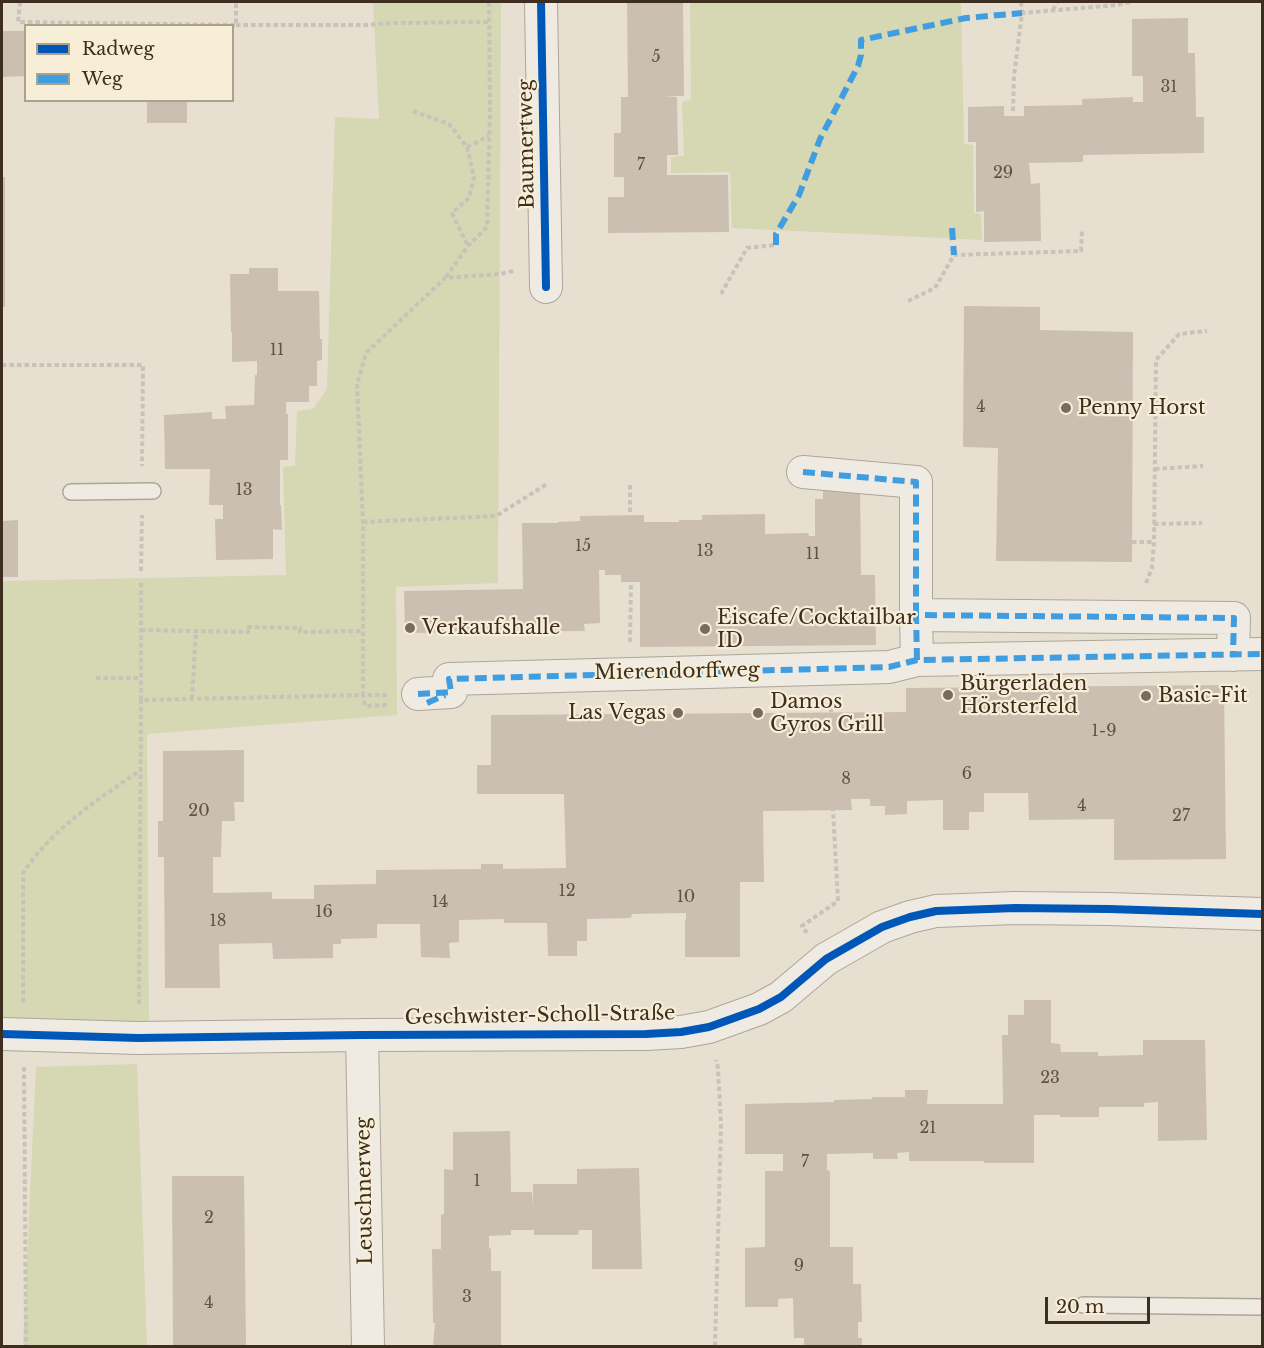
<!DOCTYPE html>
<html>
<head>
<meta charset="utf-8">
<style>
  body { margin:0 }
  #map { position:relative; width:1264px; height:1348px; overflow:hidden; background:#e7e0d1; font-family:"Libre Baskerville",serif }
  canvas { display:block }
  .frame { position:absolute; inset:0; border:3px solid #3d2e20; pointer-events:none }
  .legend { position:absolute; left:24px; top:24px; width:210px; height:78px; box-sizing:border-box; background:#f7eed8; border:2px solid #ada18e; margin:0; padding:8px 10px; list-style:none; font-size:18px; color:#3d2e20 }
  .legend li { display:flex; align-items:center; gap:12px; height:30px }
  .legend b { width:30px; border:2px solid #ada18e }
  .scale { position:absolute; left:1045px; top:1297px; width:105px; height:27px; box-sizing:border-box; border:3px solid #3d2e20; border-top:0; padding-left:8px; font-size:18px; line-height:21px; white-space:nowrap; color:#3d2e20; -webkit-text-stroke:4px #f7eed8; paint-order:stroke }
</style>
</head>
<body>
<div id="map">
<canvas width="1264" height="1348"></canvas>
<div class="frame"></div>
<ul class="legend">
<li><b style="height:8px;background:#0057b8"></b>Radweg</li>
<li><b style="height:8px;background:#3f9de0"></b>Weg</li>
</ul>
<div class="scale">20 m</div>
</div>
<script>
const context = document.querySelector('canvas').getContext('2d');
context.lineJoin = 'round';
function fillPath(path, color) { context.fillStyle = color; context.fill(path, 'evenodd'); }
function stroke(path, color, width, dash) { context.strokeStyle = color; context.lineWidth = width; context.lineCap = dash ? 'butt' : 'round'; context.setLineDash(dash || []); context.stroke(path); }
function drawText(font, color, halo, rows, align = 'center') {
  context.font = font + ' "Libre Baskerville",serif'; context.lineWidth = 4.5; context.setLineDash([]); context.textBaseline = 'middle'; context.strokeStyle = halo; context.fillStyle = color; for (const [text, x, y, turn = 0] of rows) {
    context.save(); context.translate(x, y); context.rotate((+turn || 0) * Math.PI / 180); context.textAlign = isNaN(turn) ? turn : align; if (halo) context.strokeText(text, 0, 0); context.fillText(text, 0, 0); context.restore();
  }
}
fillPath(new Path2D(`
  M373 2H501L498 583 396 587 397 715 147 734 149 1030 2 1026V581L286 575 283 467 295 466 297 411 313 409 327 389 335 117 379 119Z
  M690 2H961L964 144 973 145 974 213 981 214 982 240 732 228 730 172 671 173V157L684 156 682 102 691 100Z
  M137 1064 147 1346H23L36 1067Z`), '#d6d7b3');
fillPath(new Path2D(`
  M627 2H683L684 96H664L677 97 678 155H667V175H728L729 232 608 233V197H624V177H614V133H621V97H628Z
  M1188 18V53H1195L1196 117H1204V153L1083 155V162L1029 163 1031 184 1040 183 1041 241 984 242V211L976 212V142H968V107L1004 106V116H1024V106L1082 105V99L1133 97V102H1143V76H1132V19Z
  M2 31H26V76L2 77Z
  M147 100H187V123H147Z
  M2 177H5V307H2Z
  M249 268H278V291H319L320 339H322V360L317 361V386H309V402H286V414H288V460H280V505H281L282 530 273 529V559L216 560 215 519H223V505H209L210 469H165L164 415 212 412V419H226L225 406 254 405 255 375H257V361L232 362V332H231L230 274H249Z
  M964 306 1040 307V330L1133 332 1132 562 996 561 998 448 963 447Z
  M860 482 861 575H875L876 645 640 647V582H621V575H605V570H599L600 623 584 624 585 631 405 633 404 591 523 589 522 523H558V522L580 521V516L644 515V522H679V520H702V515L765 514V534L808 533 809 536H815V499H823V483Z
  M18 520V577H2V521Z
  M1224 685 1226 859 1114 860V819L1029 820 1028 793H984V812H969V830H943V800L907 801V814L885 815V806H870V799H851L852 810 763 811 764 882H740V957H685V920L686 921V913L632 914 631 918 587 919V941H577V956H548L547 923H504V919L459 920V942L449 943 450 958 421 957 420 924H377V938L341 939V944H333V958L273 959 272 943 219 944 220 988H165L164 857H158V821H163V751L244 750V802H234L235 821H222L221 857H213V893L272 892V899H314V885L376 884V870L481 869V864H503V869L566 868 564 794H477V765H491V715L906 712V688Z
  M1024 1000H1051V1043L1060 1044 1061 1052H1098V1056L1143 1055V1040H1205L1207 1140 1158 1141V1102L1144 1103V1107H1099V1117H1060V1115H1034V1163H984V1161H909V1152L897 1153 898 1159H873V1153L827 1154V1170L830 1171V1247H853V1284H861L862 1322H858V1338H862V1346H804V1338H794L793 1298 778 1299V1307H745V1248L765 1247V1171H783V1154H745V1104L834 1102V1100L872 1099V1097H905V1090H928L927 1104H1003L1002 1035H1008V1015H1024Z
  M510 1131 511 1192H532L533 1208V1184H577V1169L639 1168 642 1269H592V1230H579L578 1235H534V1230H511V1235L489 1236V1248L491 1249V1271H501V1346H433L435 1323H433L432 1249H441V1215L444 1214V1169L453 1170V1132Z
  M172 1176H244L246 1346H173Z`), '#cbbfb2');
const lane = new Path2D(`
  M71 492 153 491
  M1083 1305 1262 1307`);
const street = new Path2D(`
  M541 2 546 287
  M803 472 916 482V615
  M917 660 916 615 1234 618 1233 655
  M418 694 451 692 449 679 889 667 917 660 1262 654
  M2 1034 138 1038 362 1035 646 1034 681 1032 709 1027 759 1009 781 997 826 959 882 927 910 917 936 911 1015 908 1109 909 1262 914
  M362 1035 368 1346`);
stroke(lane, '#ada599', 18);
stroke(street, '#ada599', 34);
stroke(new Path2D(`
  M20 2 18 22 236 25V2
  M1021 2 1022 13
  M1053 10 1057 2
  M236 25H366L392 23 489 22
  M413 111 449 124 467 147 474 177 469 198 452 213 468 246
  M1013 111 1014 76 1022 13 1117 5 1130 2
  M467 147 489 136
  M446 277 468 246 487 227 490 113 489 2
  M721 294 747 248 776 245
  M908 301 935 288 954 255 1081 251 1082 230
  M2 365H143L142 466
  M1155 469 1203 466
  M630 485V516
  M363 522 496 516 547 484
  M1154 524 1202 523
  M1132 542H1154
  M141 571 142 515
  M1146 583 1152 568 1154 542 1156 360 1179 334 1207 331
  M141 630 248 632 247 627 300 628V632L363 631
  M630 642 631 582
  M96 678H141
  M387 695H363L365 706 389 705
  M192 699 196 631
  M141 700V583
  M831 712V702
  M807 933 802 926 838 901 833 810
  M23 1002V873C52 829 98 799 141 770
  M139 1004 141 700 363 695V522L357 384 366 353 445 278 500 274 514 271
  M24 1067 26 1346
  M715 1346 721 1126 718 1068 716 1060`), '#c8c2b9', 4, [4.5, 3]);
stroke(lane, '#efebe3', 15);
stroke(street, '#efebe3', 32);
stroke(new Path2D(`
  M952 228 954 255
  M776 245V234L799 195 820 139 858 66 861 55V40L966 18 1022 13
  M803 472 916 482V615
  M917 660 916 615 1234 618 1233 655
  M418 694 451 692 449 679 889 667 917 660 1262 654
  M427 703 445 695`), '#3f9de0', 6, [12, 6]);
stroke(new Path2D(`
  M541 2 546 287
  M2 1034 138 1038 362 1035 646 1034 681 1032 709 1027 759 1009 781 997 826 959 882 927 910 917 936 911 1015 908 1109 909 1262 914`), '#0057b8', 8);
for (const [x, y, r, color] of [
  [1066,408,6,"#786c5e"],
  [410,628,6,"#786c5e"],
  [705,629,6,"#786c5e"],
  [948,695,6,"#786c5e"],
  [1146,696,6,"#786c5e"],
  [678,713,6,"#786c5e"],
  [758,713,6,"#786c5e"]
]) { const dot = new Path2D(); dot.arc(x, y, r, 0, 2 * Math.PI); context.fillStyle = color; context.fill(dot); stroke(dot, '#f7eed8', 2); }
drawText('16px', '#605244', null, [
  ["5",656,57],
  ["31",1169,87],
  ["7",641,165],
  ["29",1003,173],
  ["11",277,350],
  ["4",981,407],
  ["13",244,490],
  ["15",583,546],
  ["13",705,551],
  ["11",813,554],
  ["1-9",1104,731],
  ["6",967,774],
  ["8",846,779],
  ["4",1082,806],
  ["20",199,811],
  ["27",1181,816],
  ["12",567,891],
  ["10",686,897],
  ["14",440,902],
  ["16",324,912],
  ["18",218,921],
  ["23",1050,1078],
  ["21",928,1128],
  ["7",805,1162],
  ["1",477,1181],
  ["2",209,1218],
  ["9",799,1266],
  ["3",467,1297],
  ["4",209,1303]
]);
drawText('20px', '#3d2e20', '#f7eed8', [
  ["Baumertweg",527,144,-91],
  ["Mierendorffweg",677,672,-1],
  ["Geschwister-Scholl-Straße",540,1016,-1],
  ["Leuschnerweg",365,1191,-91]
]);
drawText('20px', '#3d2e20', '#f7eed8', [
  ["Penny Horst",1078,408],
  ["Eiscafe/Cocktailbar",717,618],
  ["ID",717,641],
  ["Verkaufshalle",422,628],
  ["Bürgerladen",960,684],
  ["Hörsterfeld",960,707],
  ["Basic-Fit",1158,696],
  ["Damos",770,702],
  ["Gyros Grill",770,725],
  ["Las Vegas",666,713,"right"]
], 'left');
</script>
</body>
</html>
